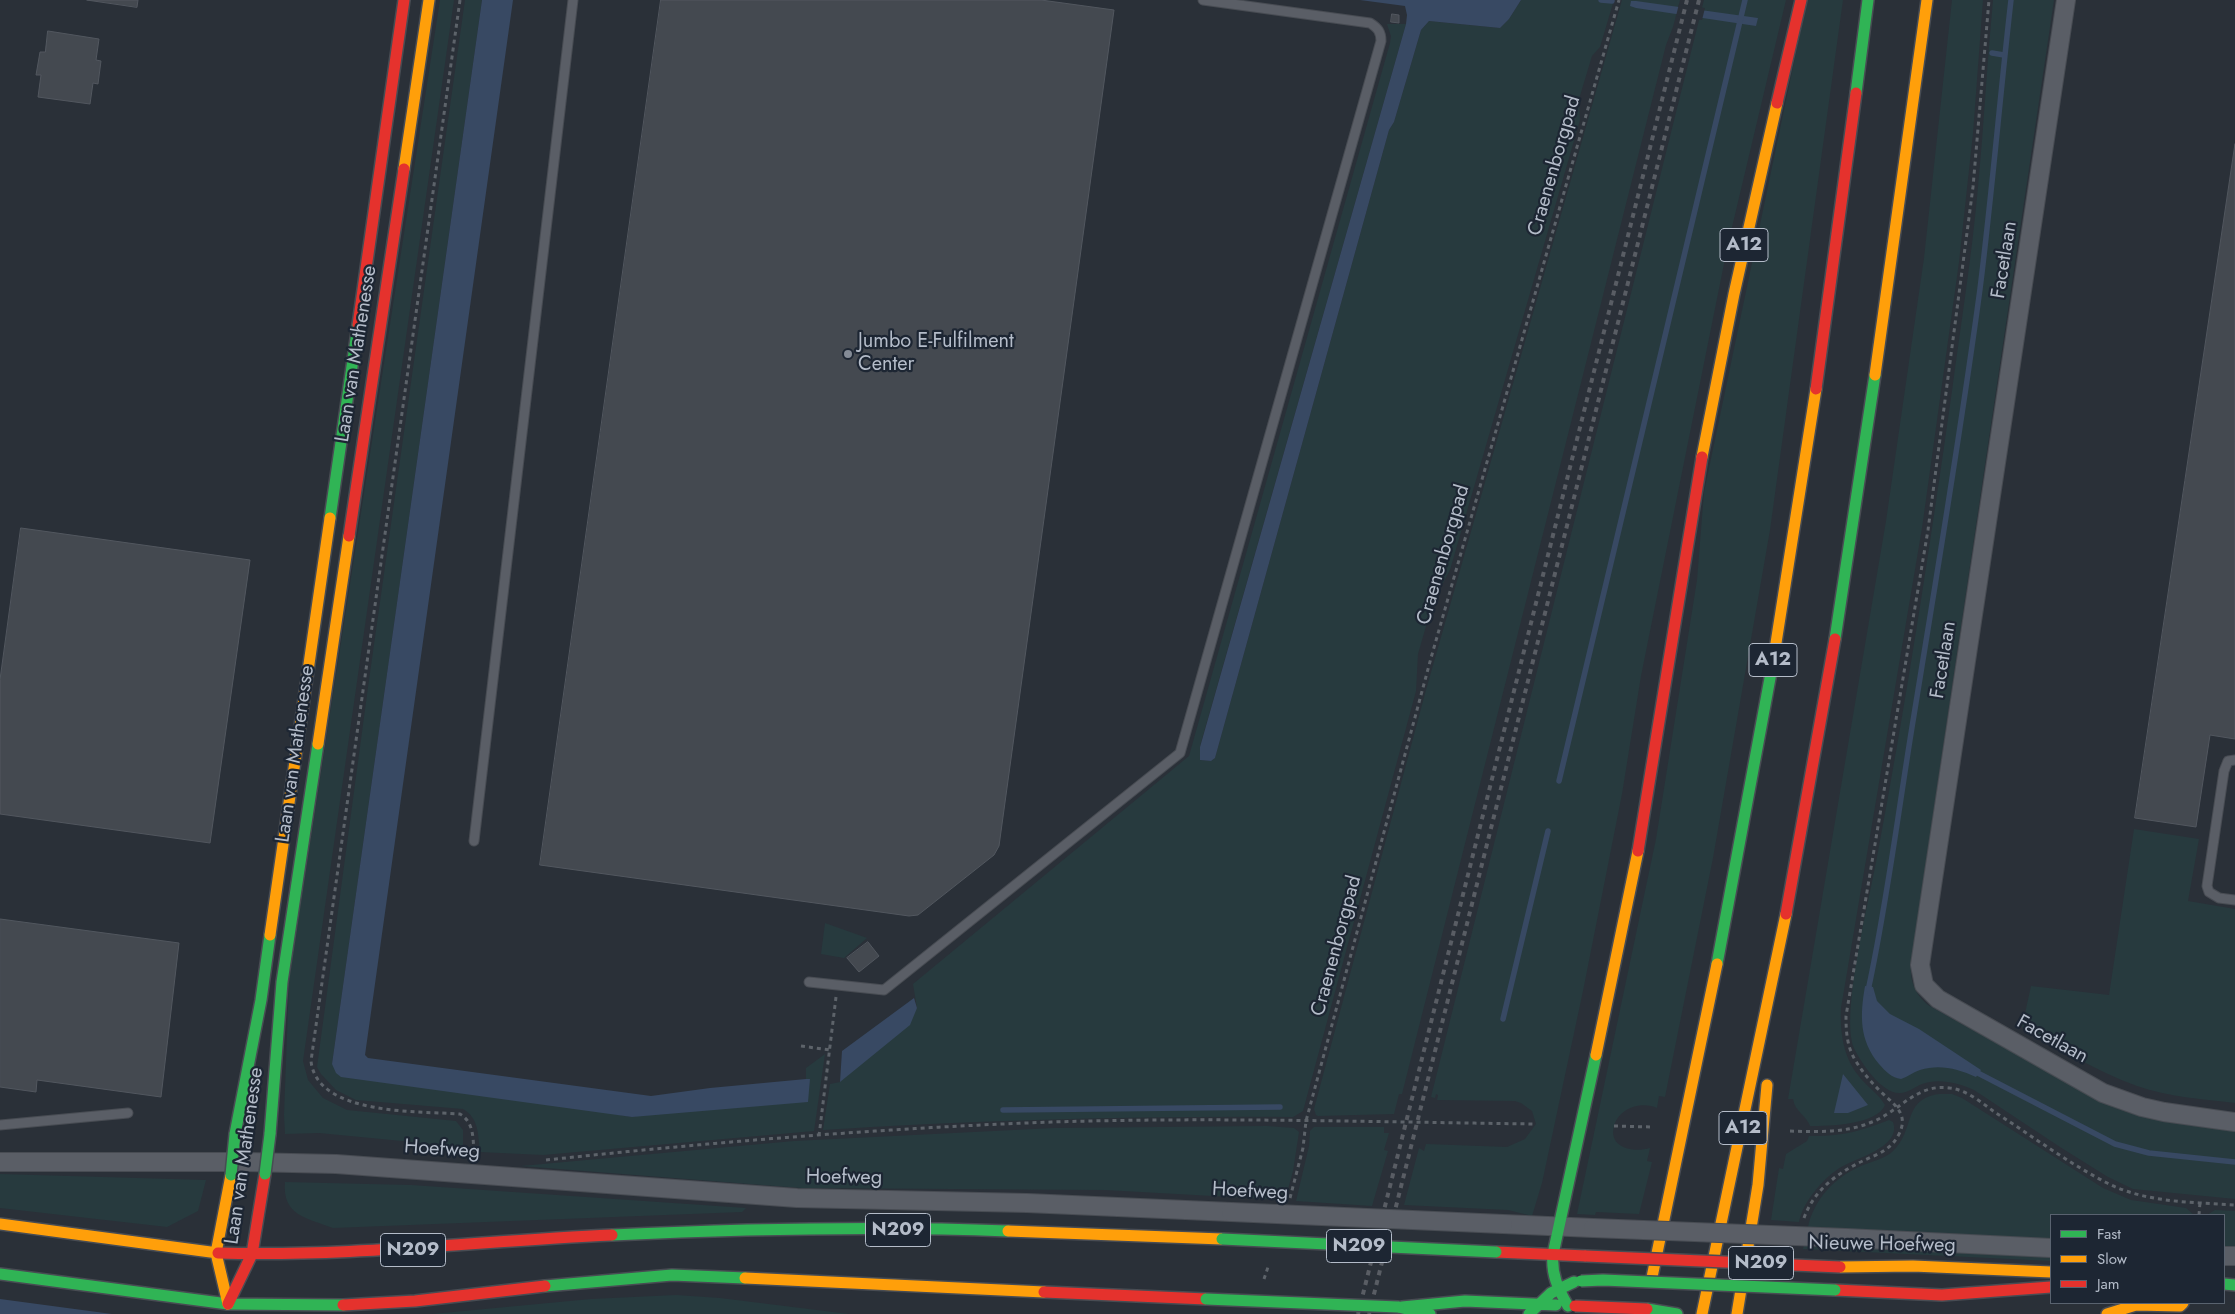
<!DOCTYPE html>
<html>
<head>
<meta charset="utf-8">
<style>
  body { margin:0 }
  #map { position:relative; width:2235px; height:1314px; overflow:hidden; background:#2a3038; font-family:Jost,sans-serif }
  canvas { display:block }
  .legend { position:absolute; left:2050px; top:1214px; width:175px; height:90px; box-sizing:border-box; background:#1d2633; border:1px solid #59626f; margin:0; padding:6px 9px; list-style:none; font-size:15px; color:#b4bcc9 }
  .legend li { display:flex; align-items:center; gap:10px; height:25px }
  .legend b { width:25px; border:1px solid #59626f }
</style>
</head>
<body>
<div id="map">
<canvas width="2235" height="1314"></canvas>
<ul class="legend">
<li><b style="height:6px;background:#30b455"></b>Fast</li>
<li><b style="height:6px;background:#ff9f0a"></b>Slow</li>
<li><b style="height:6px;background:#e5322d"></b>Jam</li>
</ul>
</div>
<script>
const context = document.querySelector('canvas').getContext('2d');
context.lineJoin = 'round';
function fillPath(path, color) { context.fillStyle = color; context.fill(path, 'evenodd'); }
function stroke(path, color, width, dash) { context.strokeStyle = color; context.lineWidth = width; context.lineCap = dash ? 'butt' : 'round'; context.setLineDash(dash || []); context.stroke(path); }
function drawText(font, color, halo, rows, align = 'center') {
  context.font = font + ' Jost,sans-serif'; context.lineWidth = 4.5; context.setLineDash([]); context.textBaseline = 'middle'; context.strokeStyle = halo; context.fillStyle = color; for (const [text, x, y, turn = 0] of rows) {
    context.save(); context.translate(x, y); context.rotate((+turn || 0) * Math.PI / 180); context.textAlign = isNaN(turn) ? turn : align; if (halo) context.strokeText(text, 0, 0); context.fillText(text, 0, 0); context.restore();
  }
}
fillPath(new Path2D(`
  M440 0H454L303 1061 308 1080 323 1098 347 1110 456 1121 463 1130V1150L439 1149 433 1144 319 1133 285 1134 284 1115 289 980Z
  M465 0H482L332 1064 632 1117 810 1080 806 1079V1068L825 1054 814 1131 543 1155 480 1152C478 1135 479 1118 463 1109L356 1100 336 1090 321 1074 317 1067 369 680Z
  M1521 0H1614L1600 47 1592 56 1579 99 1580 120 1450 570 1433 602 1418 654 1416 691 1303 1111 1293 1117C1136 1116 980 1120 823 1130L830 1084 840 1082 917 1008 913 984 1189 756 1390 43 1391 36 1387 24H1406L1200 746V760L1211 761 1215 758 1389 130 1394 122 1421 30 1429 21 1500 28 1509 19Z
  M1622 0H1680L1673 27 1666 45 1402 1094H1399L1394 1114 1318 1116 1316 1115 1314 1109 1426 690Z
  M1704 0H1786L1728 244 1641 676 1622 794 1583 991 1542 1183 1532 1216 1508 1210 1404 1205 1419 1148 1424 1151 1426 1144 1507 1147 1525 1139 1536 1124 1532 1111 1521 1103 1515 1101 1437 1100 1438 1095 1436 1094 1435 1098 1431 1097Z
  M1807 0H1843L1770 530 1713 858 1665 1097 1659 1096 1657 1108C1642 1101 1619 1108 1614 1126 1608 1148 1634 1153 1650 1148L1647 1161 1652 1162 1639 1214 1596 1212 1595 1215 1577 1214 1656 839 1697 580 1704 492Z
  M1952 0H1983L1973 133 1959 262 1922 528 1841 1008C1840 1032 1843 1056 1858 1075 1866 1086 1878 1093 1885 1105 1877 1125 1828 1126 1810 1126 1806 1115 1795 1112 1793 1099H1788L1886 521 1924 258Z
  M1993 0H2054L1911 963C1910 981 1914 993 1928 1005L2098 1100 2118 1109 2139 1116 2188 1125 2235 1131V1199L2133 1189 2108 1177 2060 1147 1974 1090C1958 1083 1939 1078 1922 1084 1914 1087 1908 1093 1900 1093 1882 1094 1861 1063 1854 1048 1840 1015 1870 897 1877 857 1906 703 1930 547 1952 391 1961 323 1972 255 1978 187 1984 125 1987 62 1993 0Z
  M2134 829 2199 839 2188 901 2235 909V1103C2202 1099 2169 1097 2137 1086 2097 1072 2060 1048 2022 1027L2031 986 2109 995Z
  M825 923 867 938 844 958 821 954Z
  M1939 1094H1952L1962 1098 2103 1188 2131 1200 2186 1208 2194 1215H2051V1239L1808 1227C1814 1199 1835 1177 1861 1166 1872 1161 1886 1159 1895 1149 1915 1128 1903 1099 1939 1094Z
  M1889 1120 1893 1122C1902 1148 1854 1158 1838 1169 1822 1180 1803 1202 1799 1222L1771 1220 1779 1168 1783 1169 1786 1154 1807 1141 1809 1136C1839 1137 1862 1131 1889 1120Z
  M1267 1126 1294 1128 1299 1132 1293 1171 1285 1200 1105 1190 801 1188 521 1166 794 1141 1054 1128Z
  M1314 1127H1384V1133H1389L1384 1150 1388 1151 1372 1206 1296 1201 1309 1146 1310 1131Z
  M0 1174 206 1180 198 1211 167 1227 0 1208Z
  M285 1182 411 1185 746 1208 742 1212 333 1228C306 1218 282 1215 285 1182Z
  M2215 1210 2235 1211V1247L2224 1246V1215H2207Z
  M1804 1245 2051 1257V1261L1803 1249Z
  M676 1295 720 1298 849 1314H432L591 1299Z`), '#273a3e');
fillPath(new Path2D(`
  M482 0H513L365 1055 368 1058 651 1096 710 1088 806 1079H810L808 1102 632 1117 341 1077 336 1073 332 1064Z
  M1360 0H1521L1509 19 1500 28 1429 21 1421 30 1394 122 1389 130 1215 758 1211 761 1200 760V747L1406 24 1407 15 1405 6Z
  M1631 1H1636L1758 18 1756 26 1636 8 1630 6Z
  M1865 986 1873 987 1877 1001 1890 1014 1919 1029 1981 1070 1976 1077C1958 1069 1940 1064 1920 1070 1913 1072 1908 1077 1901 1079 1892 1078 1885 1071 1879 1064 1859 1040 1860 1015 1865 986Z
  M914 998 917 1008 910 1025 840 1082 842 1051Z
  M1843 1074 1868 1105 1848 1113H1834Z
  M0 1299 112 1314H0Z`), '#384963');
fillPath(new Path2D(`
  M1679 4 1705 8 1702 20 1676 16Z`), '#2a3038');
stroke(new Path2D(`
  M1601 0 1612 1
  M1992 53 2004 55
  M1559 781 1745 0
  M1870 993 1869 986C1888 897 1899 805 1914 715 1937 573 1961 431 1980 289 1992 193 2000 96 2011 0
  M1503 1019 1548 831
  M1972 1070 2115 1144 2149 1153 2235 1162
  M1003 1110 1280 1107`), '#384963', 5.5);
const building = new Path2D(`
  M87 0H138L137 7Z
  M661 0H1041L1114 10 999 846 994 855 918 915 909 916 540 865Z
  M1392 14 1399 15V23L1391 22Z
  M48 31 99 39 96 60 101 61 98 84 93 83 90 104 38 97 41 75H36L40 52H45Z
  M2235 144V739L2210 735 2196 827 2135 818Z
  M21 528 250 560 210 843 0 814V680Z
  M0 919 179 943 161 1097 37 1080 36 1092 0 1087Z
  M868 942 879 956 859 972 847 958Z`);
fillPath(building, '#444950');
stroke(building, '#52575f', 1);
const lane = new Path2D(`
  M2235 760 2228 761 2224 771 2207 886 2209 892 2219 898 2235 900
  M474 841 573 0
  M809 982 884 990 1180 753 1381 41C1381 32 1378 28 1370 23L1203 0
  M0 1125 128 1113`);
const street = new Path2D(`
  M2066 0 1920 965 1924 985 1938 999 2103 1093 2142 1107 2164 1112 2235 1122
  M0 1162H247L336 1164 797 1198 1027 1203 1231 1212
  M1503 1224 1593 1228
  M1846 1238 2051 1248
  M2224 1256H2235`);
const fast = new Path2D(`
  M1856 93 1868 0
  M330 518 358 325
  M1835 639 1875 375
  M1717 964 1773 662
  M235 1134 261 1000 270 935
  M270 1134 282 982 318 744
  M612 1235C743 1229 876 1226 1008 1231
  M0 1274 228 1304 343 1305
  M2224 1284 2235 1285
  M545 1286 672 1275 745 1278
  M1568 1306C1558 1289 1551 1274 1553 1254L1596 1055
  M1398 1307 1430 1314
  M1402 1307 1465 1301 1556 1305
  M1647 1309 1677 1314
  M1529 1314 1551 1293 1574 1282`);
const slow = new Path2D(`
  M404 169 429 0
  M1875 375 1927 0
  M1702 457 1734 294 1777 103
  M1773 662 1816 389
  M318 744 349 536
  M270 935 330 518
  M1596 1055 1638 851
  M0 1224 218 1253
  M1008 1231 1222 1239
  M1840 1267 1913 1266 2051 1272
  M745 1278 1044 1292
  M1651 1282 1717 964
  M228 1304 216 1253 231 1175
  M1702 1314 1786 914
  M1737 1314 1758 1185 1767 1085
  M2107 1314 2136 1305 2180 1306 2183 1303`);
const jam = new Path2D(`
  M1777 103 1801 0
  M358 325 404 0
  M1816 389 1856 93
  M349 536 404 169
  M1638 851 1702 457
  M1786 914 1835 639
  M1496 1252 1586 1256
  M218 1253C351 1257 479 1241 612 1235
  M1835 1290 1942 1295 2051 1287
  M1044 1292 1206 1299
  M228 1304 252 1254 265 1174
  M343 1305 415 1301 545 1286`);
stroke(lane, '#484c53', 11);
stroke(street, '#484c53', 20);
stroke(fast, '#484c53', 14);
stroke(slow, '#484c53', 14);
stroke(jam, '#484c53', 14);
stroke(new Path2D(`
  M460 0 311 1061C317 1116 420 1111 460 1114 475 1123 473 1141 474 1157
  M801 1046 830 1050
  M1614 1126 1652 1127
  M1790 1131C1818 1132 1846 1133 1872 1122 1900 1111 1917 1083 1950 1088 1967 1090 1982 1103 1996 1113 2032 1136 2067 1162 2105 1182 2145 1203 2191 1202 2235 1205
  M819 1136 836 997
  M546 1160C714 1142 883 1128 1052 1122 1213 1117 1375 1122 1536 1124
  M1290 1198 1303 1148 1306 1121 1431 658 1619 0
  M2199 1215 2200 1202
  M1804 1218C1816 1185 1845 1168 1876 1155 1886 1150 1893 1145 1898 1136 1910 1115 1895 1105 1881 1092 1872 1083 1864 1074 1857 1063 1847 1048 1846 1033 1846 1016L1928 530 1973 187 1989 0
  M1264 1279 1269 1264`), '#5d636a', 3, [4, 4]);
stroke(lane, '#5a5e66', 9);
stroke(street, '#5a5e66', 18);
stroke(fast, '#30b455', 11);
stroke(slow, '#ff9f0a', 11);
stroke(jam, '#e5322d', 11);
stroke(new Path2D(`
  M1358 1314 1687 0
  M1369 1314 1699 0`), '#595d64', 4, [5, 5]);
const streetBridge = new Path2D(`
  M1231 1212 1503 1224
  M1593 1228 1846 1238`);
const fastBridge = new Path2D(`
  M265 1174 270 1134
  M231 1175 235 1134
  M1222 1239 1496 1252
  M1581 1281 1603 1280 1835 1290
  M1206 1299 1398 1307`);
const jamBridge = new Path2D(`
  M1586 1256 1840 1267
  M1575 1306 1647 1309`);
stroke(streetBridge, '#484c53', 20, []);
stroke(fastBridge, '#484c53', 14, []);
stroke(jamBridge, '#484c53', 14, []);
stroke(streetBridge, '#5a5e66', 18);
stroke(fastBridge, '#30b455', 11);
stroke(jamBridge, '#e5322d', 11);
for (const [x, y, r, color] of [
  [848,354,5,"#848b96"]
]) { const dot = new Path2D(); dot.arc(x, y, r, 0, 2 * Math.PI); context.fillStyle = color; context.fill(dot); stroke(dot, '#1d2633', 2); }
for (const [x, y, w] of [
  [1744,245,48],
  [1773,660,48],
  [1743,1128,48],
  [898,1230,65],
  [1359,1246,65],
  [413,1250,65],
  [1761,1263,65]
]) { const box = new Path2D(); box.roundRect(x - w / 2, y - 16.5, w, 33, 4); context.fillStyle = '#1d2633'; context.fill(box); stroke(box, '#b4bcc9', 1); }
drawText('bold 19px', '#b4bcc9', null, [
  ["A12",1744,245],
  ["A12",1773,660],
  ["A12",1743,1128],
  ["N209",898,1230],
  ["N209",1359,1246],
  ["N209",413,1250],
  ["N209",1761,1263]
]);
drawText('20px', '#b4bcc9', '#1d2633', [
  ["Craenenborgpad",1555,166,-74],
  ["Facetlaan",2005,260,-81],
  ["Laan van Mathenesse",357,354,-81],
  ["Craenenborgpad",1444,555,-74],
  ["Facetlaan",1944,660,-81],
  ["Laan van Mathenesse",296,754,-82],
  ["Craenenborgpad",1337,946,-75],
  ["Facetlaan",2052,1040,29],
  ["Hoefweg",442,1150,4],
  ["Laan van Mathenesse",245,1156,-82],
  ["Hoefweg",844,1178,1],
  ["Hoefweg",1250,1192,3],
  ["Nieuwe Hoefweg",1882,1245,1]
]);
drawText('20px', '#b4bcc9', '#1d2633', [
  ["Jumbo E-Fulfilment",858,342],
  ["Center",858,365]
], 'left');
</script>
</body>
</html>
